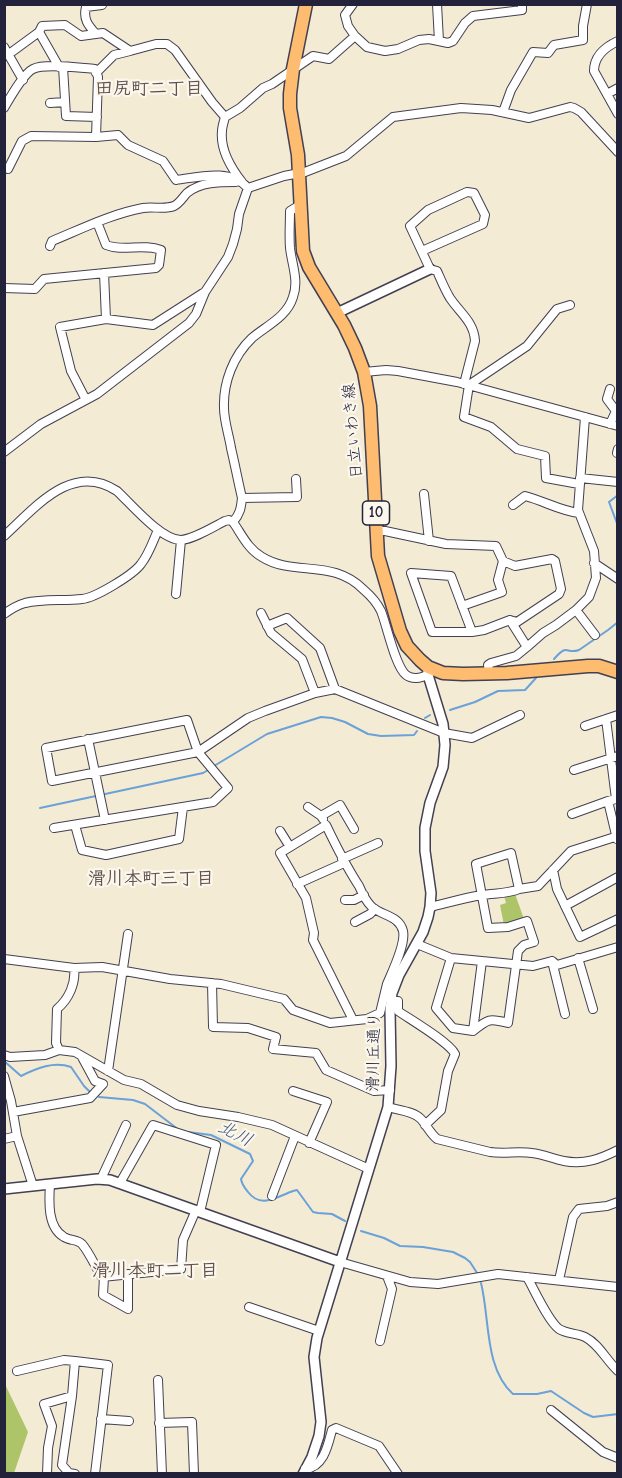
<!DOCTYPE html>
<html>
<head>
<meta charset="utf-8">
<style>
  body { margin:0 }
  #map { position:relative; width:622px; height:1478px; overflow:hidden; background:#f4ebd5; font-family:"Comic Neue",sans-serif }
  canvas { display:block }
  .frame { position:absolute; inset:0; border:6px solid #22223b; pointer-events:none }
</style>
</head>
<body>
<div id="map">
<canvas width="622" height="1478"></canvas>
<div class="frame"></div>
</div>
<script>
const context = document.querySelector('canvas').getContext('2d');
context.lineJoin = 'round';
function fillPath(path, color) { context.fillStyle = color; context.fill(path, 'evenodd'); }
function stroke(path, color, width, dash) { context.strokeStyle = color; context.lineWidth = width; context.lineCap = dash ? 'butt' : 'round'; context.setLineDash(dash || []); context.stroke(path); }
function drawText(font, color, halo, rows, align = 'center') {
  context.font = font + ' "Comic Neue","Klee One",sans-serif'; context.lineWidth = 4.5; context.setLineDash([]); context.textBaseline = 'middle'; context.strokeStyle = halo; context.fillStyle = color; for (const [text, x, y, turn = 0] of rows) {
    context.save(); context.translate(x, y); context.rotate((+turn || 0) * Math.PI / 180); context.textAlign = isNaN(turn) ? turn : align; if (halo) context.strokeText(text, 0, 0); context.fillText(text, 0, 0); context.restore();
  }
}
fillPath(new Path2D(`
  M514 891 525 922 504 925 500 905 506 903 503 892Z
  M4 1382 28 1432 14 1473H5Z`), '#aec469');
stroke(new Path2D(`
  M618 495 609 502 618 526
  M554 659C569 642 565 655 579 650L608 630 618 622
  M450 710 475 702 498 691 525 690 536 678
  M425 718 430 715
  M214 766 267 734 321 717 332 718 345 722 368 734 381 736 414 735 417 731
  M40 808 203 773 210 769
  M4 1061 21 1076C37 1068 54 1061 71 1067L84 1086 91 1093
  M99 1097 133 1100 145 1104 179 1130
  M188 1132 211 1135 250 1154 253 1161 241 1179C242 1185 244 1187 248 1192 261 1209 276 1197 293 1191L297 1190 313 1212 318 1213 332 1214 345 1221
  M361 1231 384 1238 400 1246 423 1247 453 1252 465 1258 470 1262 479 1276
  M481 1283C490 1318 484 1368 513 1394H537L551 1391 584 1413 593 1417 618 1414`), '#6aa1d8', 2);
const minor = new Path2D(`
  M437 4 439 41
  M39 32 59 67
  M95 33C88 25 83 19 86 7L102 5
  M355 36 367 47 385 51 398 49 419 40 429 39 448 43 453 41 465 23 473 16 522 10V4
  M618 41C605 47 594 56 594 71L618 114
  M4 47 23 80
  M9 54 39 32 42 26 65 25 81 36 103 33 130 51 156 44H167L175 50 212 102 225 117C224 121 222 127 222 131 220 150 231 168 242 182
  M63 67 66 116 97 117
  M96 73 114 55 130 51
  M607 94 618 88
  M50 103 65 102
  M4 108C10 98 23 74 33 69 45 63 80 68 95 69L98 77 96 137
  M503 112 511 90 533 52 548 53 554 45 583 40V26L587 4
  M225 117 240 108 263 88 272 84 313 56 329 59 355 36 348 26 345 15 353 4
  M8 169 22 141 31 136 96 137 118 135 128 145 163 161 176 180C199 177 230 168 248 188L284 176 305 172 346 156 393 117 461 108 492 110 529 118 570 107 574 108 581 112 618 152
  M50 246 52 241C81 229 111 214 143 208 153 206 164 210 174 206 180 203 183 197 187 193 200 182 220 182 236 182
  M422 251 483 224 485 215 474 193 467 192 428 210 410 226 430 269 437 271C441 280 445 290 450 298 460 313 474 322 475 341L464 384
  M104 273 106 319
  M4 288 35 289 44 279 156 268 159 265 161 250C143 243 123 252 106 245L97 222
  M570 305 557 309 527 346 469 385 464 417 491 427 517 449 545 456 546 478 579 484
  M364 372 386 370 398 371 457 382 618 426
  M86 400 71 371 60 327 106 319 153 325 203 293
  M610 424 616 411 607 399 610 389
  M4 452 41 424 97 394 189 323 196 314 205 292 228 257 233 244 237 229 239 214 248 188
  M617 453 618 449
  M580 478 618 482
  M424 494 429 541
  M242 498 297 497 296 479
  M513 505 525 496C544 501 561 511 579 513
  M233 522C240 514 241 508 242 498 238 481 235 465 231 448 229 435 224 421 224 408 223 383 233 356 252 338 266 326 287 317 293 297 299 281 292 265 290 248 289 236 290 223 290 211L300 205
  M233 522C242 535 248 549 262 557 294 577 333 558 364 590 371 596 377 603 381 611 387 626 395 666 406 675 413 680 420 678 428 675
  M377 531H385L446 544 496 546 503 561 515 566 552 559 555 561 561 589 559 594 517 622 510 620
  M4 536C35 508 72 461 117 491 131 504 161 540 181 540 194 539 213 527 225 521L229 520 233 522
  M594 563 618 579
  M176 594 181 540
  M462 606 502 592 498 580 503 561
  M576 610 595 635
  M261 613 271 633 302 659 315 693
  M4 614C11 609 18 605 25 603 43 599 63 601 82 599 95 598 133 575 141 564 149 554 153 541 158 530
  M267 626 287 618 320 648 335 689
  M472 632H432L411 573 451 576 472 632 484 630 510 620 527 647 543 633 556 625 576 610 589 597 596 578 594 551 578 510 585 417
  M489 673 488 665 491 663 516 656 527 647
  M606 719 616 799 608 801 617 839
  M585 726 618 715
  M88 739 105 820
  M574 770 618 756
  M308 807 321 816 323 819
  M572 814 608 801
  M321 816 340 805 354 829
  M75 825 82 850 106 855 179 839 183 807
  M54 828 213 802 228 788 198 752 187 720 46 748 52 781 198 752 248 718 265 711 315 693 335 689 444 733 472 738 520 715
  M280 831 290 847
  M342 859 378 843
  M553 870 557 889 580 937 618 919
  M297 884 344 863
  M345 900H354L364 895
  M565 906 618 877
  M430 907C447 903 464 898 482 895 494 893 508 894 519 889
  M355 922 370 914 375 909
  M417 944 451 958 533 966 552 961 557 965 618 947
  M451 958 436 1008 453 1028 473 1031 482 961
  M578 958 593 1009
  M4 959 74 968 102 967 170 979 221 984 284 999 293 1010 330 1023 367 1019 380 1013 387 984 391 985
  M552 961 565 1014
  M212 983 213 1027 248 1028 276 1037 273 1049 316 1053 326 1070 374 1091 390 1090
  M391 1001H398V1011C411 1020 449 1042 455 1054L448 1071 441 1110 425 1125
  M353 1020 313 940 314 933 306 898 280 853 326 825C336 846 346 866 359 886 362 893 366 901 371 906 381 916 399 915 403 931 406 944 392 972 387 984
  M473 1031C488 1019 489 1018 508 1023L518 951 524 945 534 942 527 921 508 927 488 928 476 864 511 853 519 889 538 886 571 851 618 836
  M59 1050 56 1043 57 1009C69 999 76 983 74 968
  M4 1055 10 1057 45 1055 59 1050 75 1052 124 1080 141 1084 177 1105 199 1111 238 1117 272 1125 369 1169
  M108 1071 128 934
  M4 1076 11 1101 17 1136 33 1186
  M293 1091 327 1102 309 1143
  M388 1107C397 1110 414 1111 421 1119 427 1126 430 1133 437 1139L490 1152C504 1154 518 1151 532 1153 543 1154 553 1159 564 1161 584 1165 600 1159 618 1150
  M13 1112 90 1098 103 1084 95 1081 82 1057
  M4 1139 17 1136
  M101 1179 126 1125
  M120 1183 153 1125 216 1145 200 1212
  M50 1184C49 1201 47 1227 64 1237 70 1241 77 1239 82 1244 89 1252 96 1268 102 1277L181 1269 183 1240 196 1210
  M272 1196 295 1136
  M340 1262 410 1282 438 1284 498 1274 618 1287
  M104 1277 103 1295 128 1309V1274
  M527 1277C534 1289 548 1321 559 1329 567 1334 577 1333 585 1337 599 1344 606 1360 618 1371
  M559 1280 573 1217 579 1209 607 1206 618 1202
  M249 1307 319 1331
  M380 1341 392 1289 387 1276
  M17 1371 64 1360 75 1361
  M158 1380 162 1474
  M72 1396 62 1465 69 1473 75 1474
  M551 1410 603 1452 618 1458
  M101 1419 129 1421
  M159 1423 192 1422 194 1474
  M305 1469C324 1467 328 1445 332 1430L336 1428 379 1446 398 1474
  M47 1474 48 1448 52 1426 44 1404 72 1396 75 1361 108 1365 95 1474`);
const tertiary = new Path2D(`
  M337 313 430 269
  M4 1189 97 1179 110 1180 340 1262
  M303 1474 312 1457 319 1436 321 1422 314 1357 317 1338 388 1107 391 1066 390 1010 392 993 399 975 423 932 428 917 430 907 431 893 425 851V828L430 803 443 767 445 745 443 724 428 675V667`);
const primary = new Path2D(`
  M306 4 293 69 290 94V108L298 155 303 251 309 267 344 325 355 348 364 372 370 406 378 556 400 631 407 646 420 660 428 667 443 673 463 674 507 673 588 666H599L618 672`);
stroke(minor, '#424052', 10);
stroke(tertiary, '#424052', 12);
stroke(primary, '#424052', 15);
stroke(minor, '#fff', 8);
stroke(tertiary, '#fff', 9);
stroke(primary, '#fdbc70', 12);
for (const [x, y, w] of [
  [376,513,27]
]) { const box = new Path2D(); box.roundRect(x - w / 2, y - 12, w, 24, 4.5); context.fillStyle = '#fbf7ec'; context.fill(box); stroke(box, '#22223b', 1.5); }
drawText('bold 15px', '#22223b', null, [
  ["10",376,513]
]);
drawText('16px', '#22223b', '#fbf7ec', [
  ["日立いわき線",353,431,-95],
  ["滑川丘通り",374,1052,-89]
]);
drawText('bold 18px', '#61514e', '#fbf7ec', [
  ["田尻町二丁目",149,89],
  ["滑川本町三丁目",151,879],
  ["滑川本町二丁目",155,1271]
]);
drawText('italic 18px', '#3f557a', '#fbf7ec', [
  ["北川",235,1134,27]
]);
</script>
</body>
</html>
